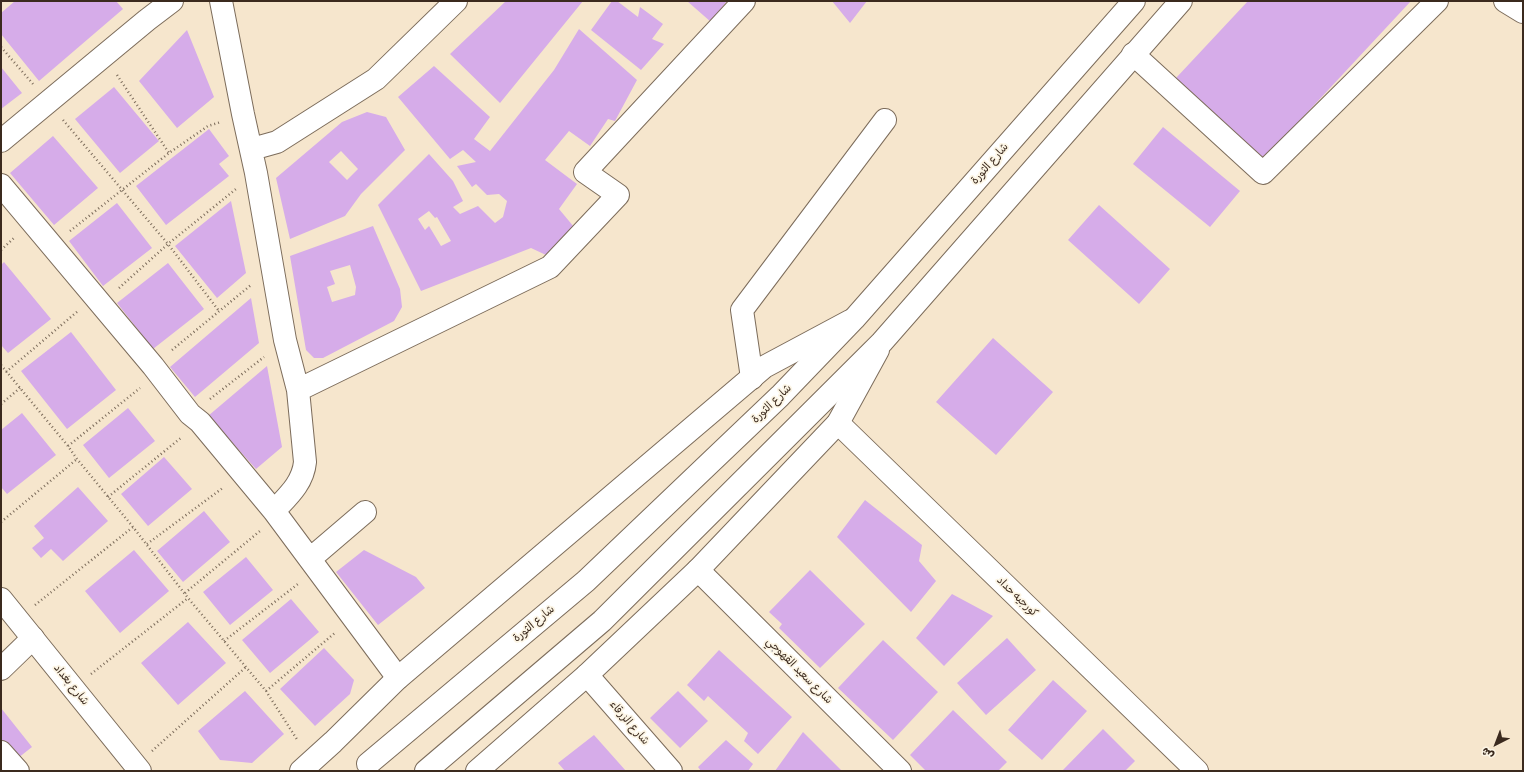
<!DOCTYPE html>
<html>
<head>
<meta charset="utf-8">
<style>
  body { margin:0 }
  #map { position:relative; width:1524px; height:772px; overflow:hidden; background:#f6e6cd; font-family:Pangolin,"Playpen Sans Arabic",sans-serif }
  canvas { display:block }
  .frame { position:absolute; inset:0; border:2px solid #3b2a1e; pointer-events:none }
  .north { position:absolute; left:1476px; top:724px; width:40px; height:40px; -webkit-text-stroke:3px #fcf5e5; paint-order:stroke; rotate:222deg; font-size:11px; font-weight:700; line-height:16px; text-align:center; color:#3b2a1e }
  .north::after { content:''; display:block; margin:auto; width:14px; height:18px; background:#3b2a1e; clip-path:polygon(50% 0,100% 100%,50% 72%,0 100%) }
</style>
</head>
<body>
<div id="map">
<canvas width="1524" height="772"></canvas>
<div class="frame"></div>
<div class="north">ش</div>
</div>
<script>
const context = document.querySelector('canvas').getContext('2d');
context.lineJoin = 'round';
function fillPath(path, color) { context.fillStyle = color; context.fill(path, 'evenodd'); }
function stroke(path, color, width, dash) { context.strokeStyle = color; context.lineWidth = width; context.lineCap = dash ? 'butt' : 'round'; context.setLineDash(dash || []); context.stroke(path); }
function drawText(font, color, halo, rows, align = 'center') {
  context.font = font + ' Pangolin,"Playpen Sans Arabic",sans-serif'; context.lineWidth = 3.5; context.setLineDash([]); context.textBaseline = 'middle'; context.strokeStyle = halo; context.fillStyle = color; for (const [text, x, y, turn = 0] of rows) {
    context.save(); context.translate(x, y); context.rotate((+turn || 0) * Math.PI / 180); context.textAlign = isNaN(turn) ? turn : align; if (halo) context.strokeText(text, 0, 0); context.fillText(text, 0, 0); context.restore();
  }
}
fillPath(new Path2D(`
  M15 1H116L123 9 39 81 1 34V13Z
  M506 1H583L500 103 450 54Z
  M612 1H617L638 17 640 7 663 24 652 39 664 44 641 70 591 30Z
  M687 1H727L711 22Z
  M832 1H867L850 23Z
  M1248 1H1411L1263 160 1176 78Z
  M579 29 637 80 615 121 608 119 590 146 569 131 545 160 577 184 559 209 574 227 546 255 531 248 421 291 378 205 429 154 453 181 463 201 453 207 460 214 478 206 495 223 503 217 507 201 499 194 487 195 476 184 472 187 457 166 476 162 463 150 450 159 398 97 434 66 490 117 474 139 490 151 554 70ZM429 211 435 218 437 217 451 241 441 246 429 226 425 230 418 219Z
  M187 30 214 97 177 128 139 81Z
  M1 67 22 93 1 109Z
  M114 87 159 141 120 173 75 119Z
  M367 112 386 117 405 150 361 194 345 216 290 239 276 178 342 122ZM341 151 358 169 347 180 329 162Z
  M1163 127 1240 191 1210 227 1133 164Z
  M209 129 229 156 219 164 229 176 166 225 136 186Z
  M53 136 98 188 54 225 10 173Z
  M231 201 246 273 217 298 175 246Z
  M117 203 152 248 103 286 69 241Z
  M1099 205 1170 269 1139 304 1068 240Z
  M373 226 400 289 402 307 394 321 323 358H314L306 350 290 256ZM350 265 356 287 355 295 332 302 327 287 335 284 330 271Z
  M4 262 51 319 8 353 1 345V265Z
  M168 263 204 309 153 349 117 303Z
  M251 298 259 343 195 397 170 367Z
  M71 332 116 390 67 429 21 371Z
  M993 338 1053 392 996 455 936 402Z
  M267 366 282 447 256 469 208 416Z
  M128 408 155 441 109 478 83 445Z
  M22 413 56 455 7 494 1 487V430Z
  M164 457 192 489 148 526 121 494Z
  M78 487 108 521 63 561 51 549 41 558 32 548 44 538 34 526Z
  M865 500 922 545 919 561 936 581 911 612 837 537Z
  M204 511 230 542 183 582 157 551Z
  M134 550 169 591 120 633 85 591Z
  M364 550 416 577 425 588 378 625 336 572Z
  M246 557 273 590 230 625 203 592Z
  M810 570 865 624 820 668 779 628 782 624 769 612Z
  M952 594 993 616 944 666 916 638Z
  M291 599 319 632 270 673 242 640Z
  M188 622 226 663 178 705 141 663Z
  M1007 638 1036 670 986 715 957 683Z
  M883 640 938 692 893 740 838 688Z
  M324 648 354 680 350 694 315 726 280 689Z
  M719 650 792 717 758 754 744 741 748 733 708 696 704 701 687 685Z
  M1053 680 1087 711 1042 760 1008 730Z
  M245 691 284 734 252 763 220 760 198 731Z
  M678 691 708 721 680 748 650 718Z
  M1 708 32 747 13 762 1 765Z
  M953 710 1007 762 998 771H926L910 755Z
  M1103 729 1135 761 1125 771H1062Z
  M803 732 842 771H775Z
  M594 735 626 771H565L558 763Z
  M726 740 753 764 748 771H701L698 767Z`), '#d6ace9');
const minor = new Path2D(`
  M221 1 243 114 256 173 285 340 298 390 305 462C303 483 288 496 274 511
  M1505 1 1523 12
  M1133 54 1263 173 1437 1
  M1 141 147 20 172 1
  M252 149 277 142 376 79 456 1
  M1 185 153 366 190 414 200 422 274 511 398 678
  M752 378 742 310 885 120
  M298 390 550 267 618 195 585 172 744 1
  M838 423 1197 771
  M310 559 365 512
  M698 570 900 771
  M1 669 33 638
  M587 675 671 771
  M1 752 18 771`);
const major = new Path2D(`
  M1 599 140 771
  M301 771 333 742 398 678 764 367 850 321
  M477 771 587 675 698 570 838 423 878 350`);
const highway = new Path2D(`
  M368 764 586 581 780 396 854 319 1134 1
  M426 771 602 621 882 342 1181 1`);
stroke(minor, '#7c6c5b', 24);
stroke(major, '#7c6c5b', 24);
stroke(highway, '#7c6c5b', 24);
stroke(new Path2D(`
  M1 47 33 84
  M117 75 169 153
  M63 120 168 244 219 311
  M70 231 169 153 208 126 221 122
  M1 250 14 238
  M119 288 168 244 236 189
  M172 350 251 285
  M1 365 68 446 77 459 133 527 188 598 266 691 298 741
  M6 372 78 311
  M210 399 264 357
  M1 404 20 388
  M68 446 140 388
  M108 497 182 437
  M1 522 77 459
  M147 544 224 487
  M185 593 260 531
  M35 605 133 527
  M224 641 298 584
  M91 674 188 598
  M266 691 336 632
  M152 751 246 667`), '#7c6c5b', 2.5, [1, 3]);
stroke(minor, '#fff', 22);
stroke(major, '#fff', 22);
stroke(highway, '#fff', 22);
drawText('11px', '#3b2a1e', '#fcf5e5', [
  ["شارع الثورة",990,164,-49],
  ["شارع الثورة",772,404,-44],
  ["كورجيه حداد",1017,597,44],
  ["شارع الثورة",534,624,-40],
  ["شارع سعيد القهوجي",799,671,45],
  ["شارع بغداد",71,685,51],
  ["شارع الزرقاء",629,723,49]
]);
</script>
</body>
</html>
